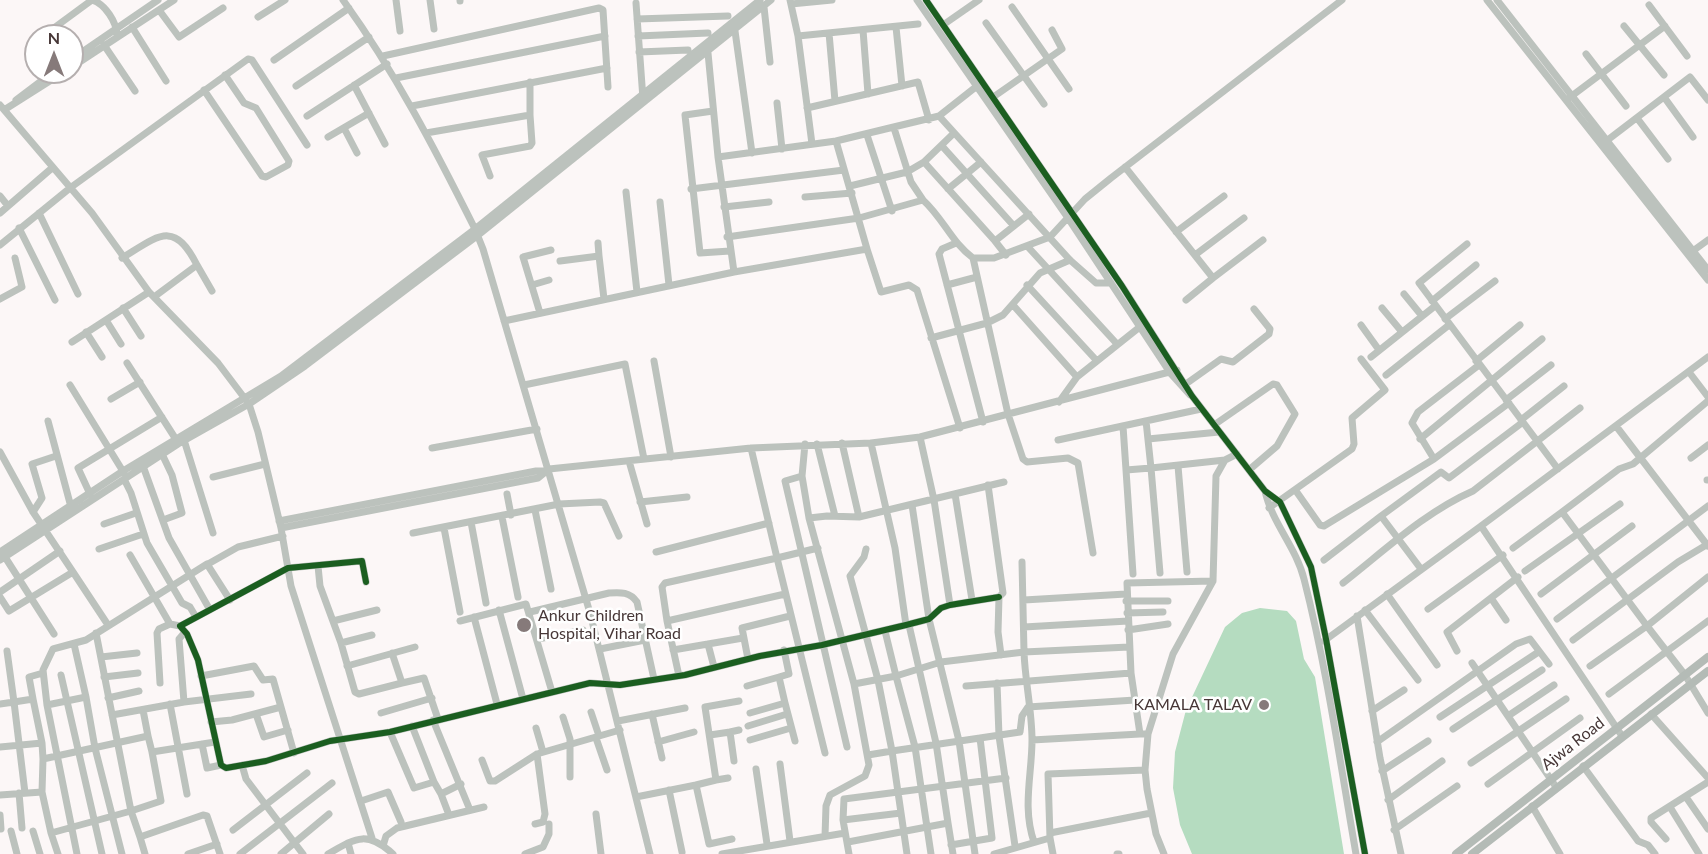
<!DOCTYPE html>
<html>
<head>
<meta charset="utf-8">
<style>
  body { margin:0 }
  #map { position:relative; width:1708px; height:854px; overflow:hidden; background:#fcf7f7; font-family:Lato,sans-serif }
  canvas { display:block }
  .north { position:absolute; left:24px; top:24px; width:60px; height:60px; box-sizing:border-box; background:#fff; border:2px solid #b5afaf; border-radius:50%; rotate:0deg; font-size:16px; font-weight:700; line-height:24px; text-align:center; color:#473737 }
  .north::after { content:''; display:block; margin:auto; width:21px; height:27px; background:#867a7a; clip-path:polygon(50% 0,100% 100%,50% 72%,0 100%) }
</style>
</head>
<body>
<div id="map">
<canvas width="1708" height="854"></canvas>
<div class="north">N</div>
</div>
<script>
const context = document.querySelector('canvas').getContext('2d');
context.lineJoin = 'round';
function fillPath(path, color) { context.fillStyle = color; context.fill(path, 'evenodd'); }
function stroke(path, color, width, dash) { context.strokeStyle = color; context.lineWidth = width; context.lineCap = dash ? 'butt' : 'round'; context.setLineDash(dash || []); context.stroke(path); }
function drawText(font, color, halo, rows, align = 'center') {
  context.font = font + ' Lato,sans-serif'; context.lineWidth = 5; context.setLineDash([]); context.textBaseline = 'middle'; context.strokeStyle = halo; context.fillStyle = color; for (const [text, x, y, turn = 0] of rows) {
    context.save(); context.translate(x, y); context.rotate((+turn || 0) * Math.PI / 180); context.textAlign = isNaN(turn) ? turn : align; if (halo) context.strokeText(text, 0, 0); context.fillText(text, 0, 0); context.restore();
  }
}
fillPath(new Path2D(`
  M1260 608 1287 611 1296 621 1304 659 1315 677 1344 854H1192L1180 825 1173 788 1175 752 1186 710 1225 627 1242 613Z`), '#b5dcc0');
stroke(new Path2D(`
  M343 0C395 72 435 149 475 229L483 249 590 613 650 854
  M396 0 400 31
  M430 0 434 29
  M460 0V1
  M790 0 798 36 918 24
  M917 0 1068 218 1171 374 1190 395
  M926 0 1122 286 1192 396 1265 491 1280 502 1311 567 1326 639 1365 854
  M1487 0 1708 280
  M1497 0 1708 270
  M636 3 643 99
  M791 4 832 0
  M1649 5 1687 56
  M764 7 770 62
  M1012 7 1069 89
  M159 10 179 37 223 8
  M258 17 285 0
  M637 19 728 16
  M986 23 1044 104
  M943 25 979 0
  M1624 26 1664 75
  M132 27 166 81
  M896 27 902 86
  M863 30 868 94
  M735 31 752 153
  M829 33 835 101
  M43 36 92 0C105 4 117 22 117 36
  M638 36 708 33
  M798 36 812 144
  M104 45 135 91
  M639 52 688 50
  M708 53 718 157 836 141
  M1586 54 1626 106
  M383 56 599 8 603 10 608 87
  M72 59 158 0
  M274 60 349 8
  M72 67 174 0
  M396 78 605 36
  M354 85 385 144
  M296 86 369 37
  M204 90 262 176 266 177 288 165 289 161 256 108 244 103 225 75
  M1664 97 1693 137
  M1569 98 1665 26
  M16 100 53 72
  M989 100 1062 49 1052 30
  M777 103 782 149
  M0 105 92 213 149 292 218 363 249 404 258 432 281 528 291 586 372 838
  M412 106 607 68
  M807 108 918 82 929 120
  M4 110 64 72
  M713 111 685 115 700 253 730 251
  M307 116 387 64
  M939 116 1070 260 1096 283H1111
  M1637 118 1668 159
  M344 128 357 153
  M426 133 530 115V82
  M954 133 924 162 995 241 1029 214
  M867 135 892 211
  M328 137 369 113
  M1605 142 1690 77 1708 100
  M942 146 1013 225
  M718 157 734 272
  M1125 167 1213 278 1263 240
  M490 176 482 155 530 146 532 143 530 115
  M850 186 907 172 924 162
  M691 189 844 170
  M948 189 981 162
  M626 192 637 292
  M0 196 8 206
  M805 197 852 193
  M923 200C943 218 952 243 973 258H994L1050 237 1085 199 1111 178 1342 0
  M660 202 669 285
  M724 207 769 202
  M0 213 52 168
  M39 213 78 294
  M19 228 55 300
  M1176 232 1224 196
  M727 237 859 218 923 200 911 182 894 128
  M995 241 1006 255
  M598 243 599 256
  M956 243 942 249 939 254 983 422
  M1467 244 1419 283 1558 469
  M0 245 70 188 248 59 252 60 307 145
  M1028 247 1117 344
  M867 249 881 292 909 285 917 290 960 428
  M1690 253 1708 240
  M1195 255 1244 218
  M122 258C158 236 174 219 197 265
  M973 258 1008 414 1023 459 1027 462 1068 458 1078 463 1093 553
  M560 261 599 256 604 299
  M532 285 549 280
  M947 285 977 277
  M1027 285 1097 361
  M1404 294 1422 316
  M154 297 197 265 212 291
  M0 299 22 287 15 258
  M1186 300 1213 278
  M1432 301 1476 265
  M1013 305 1077 377 1141 326
  M123 308 141 336
  M1382 308 1402 332
  M540 313 523 257 551 250
  M1445 319 1495 281
  M106 320 121 344
  M504 321 734 272 867 249 836 141 939 116 977 86
  M1361 325 1379 350
  M86 332 102 357
  M931 338 987 323 1003 315 1040 273 1070 260
  M72 342 149 292
  M1371 357 1435 306
  M654 361 671 457
  M1476 361 1520 325
  M127 363 177 441
  M1479 365 1418 412 1412 423 1434 459 1509 403
  M1689 372 1708 397
  M1386 375 1449 325
  M70 385 124 473
  M524 385 625 364 644 459
  M1183 386 1221 359 1233 362 1269 334 1270 329 1254 309
  M111 399 140 382
  M1506 400 1551 365
  M1059 402 1077 377
  M1521 420 1564 386
  M48 421 71 507
  M1214 425 1273 384 1277 385 1295 414 1277 446 1249 470
  M1123 426 1126 470
  M1616 426 1708 546
  M920 437 934 500 950 605
  M1148 439 1219 432
  M1420 439 1542 339
  M184 440 213 533
  M1058 440 1201 409
  M842 443 859 517
  M871 443 895 548 906 625
  M805 444 802 476 809 518 854 684 869 765 865 776 830 795 826 806 825 836
  M817 444 835 516
  M432 448 537 429
  M751 448 777 558 818 548
  M0 452 33 512 73 572 9 611 0 597
  M162 454 172 475 182 513 163 520
  M1691 458 1708 445
  M629 461 647 524
  M143 466 169 538 210 610
  M1178 466 1187 572
  M802 476 785 481 847 747
  M213 477 265 464
  M124 479 131 493 147 543 182 603 190 607 196 617
  M1707 480H1708
  M988 485 1003 593 999 597 998 632 1001 655
  M1265 491C1272 523 1296 547 1304 579 1327 669 1340 762 1356 854
  M1296 491 1320 525 1324 526 1434 459
  M90 494 78 468 162 417
  M507 494 511 515
  M955 494 972 600
  M640 502 687 497
  M912 505 929 619 959 741 975 854
  M1269 508 1352 449 1354 444 1352 418 1385 390 1361 359
  M535 510 551 589
  M33 512 42 498 32 464 56 456
  M1562 512 1619 469 1633 464 1708 401
  M502 517 518 597
  M809 518 827 516 859 517 1004 482
  M279 521 536 471H545
  M471 522 486 603
  M104 524 136 513
  M281 528 538 478 549 469 751 448 871 443 920 437 1177 370
  M444 528 460 612
  M413 533 559 504 600 502 604 503 619 536
  M1513 548 1562 512 1647 626 1590 666
  M99 549 143 534
  M866 549 864 557 850 576 878 680 892 751 868 755
  M0 552 123 471 281 376 475 229 760 0
  M656 552 769 523
  M130 555 170 624 180 626
  M5 557 54 634
  M0 560 178 444 249 404 305 366 477 236 771 0
  M1324 560 1381 516
  M208 564 238 547 283 536
  M318 566 320 586 341 643 355 692 359 694 402 683
  M1421 569 1381 516 1441 472 1449 478 1523 422
  M1525 571 1620 504
  M73 572 108 625
  M1160 573 1151 468 1225 460
  M1133 574 1126 470 1151 468 1146 421
  M1708 577 1647 626 1685 675 1708 713
  M366 582 362 561 288 568 180 626 187 634 198 660 221 765 226 768 266 761 330 741 390 732 590 683 620 685 685 675 760 656 822 645 906 625 929 619 941 608 950 605 999 597
  M1343 583C1384 551 1425 512 1473 491L1580 408
  M0 592 60 551
  M1387 594 1437 665
  M1541 594 1632 526
  M1491 598 1506 620
  M1024 600 1126 594
  M1126 601H1168
  M1428 609 1503 555
  M499 610 523 699
  M1365 610 1418 680
  M530 612 609 593C621 592 630 592 637 602L654 679
  M1127 613 1163 612
  M1357 616 1380 758 1401 854
  M474 617 497 704
  M1557 619 1708 506
  M333 621 377 610
  M460 621 526 604 552 692
  M667 621 662 587 665 583 777 558 825 753
  M909 625 936 743 948 823
  M1024 627 1128 621
  M1128 630 1168 624
  M96 633 131 811 161 801 152 752
  M538 639 583 630
  M1573 640 1678 562 1708 544
  M1324 641 1481 526
  M341 643 372 635
  M74 644 86 697 47 705 43 670 53 649 86 640 207 564 230 600
  M708 644 714 667
  M600 649 645 640
  M673 650 743 638
  M1457 651 1447 632 1518 577
  M392 653 402 683 424 678 438 719
  M101 657 137 653
  M748 659 742 628 790 616
  M1472 663 1556 787
  M347 666 415 647
  M61 675 102 854
  M201 676 254 666 263 680 273 679 294 753
  M679 676 667 621 785 594
  M104 677 138 673
  M779 677 789 674 784 650
  M160 683 157 633 159 629 170 624
  M997 683 999 736 1015 846
  M854 684 896 676 885 631
  M747 686 779 677 785 703
  M966 686 1131 673
  M1609 694 1708 621
  M86 697 95 748 122 854
  M108 698 139 691
  M33 699 29 677 43 673
  M184 702 179 639 185 632
  M0 704 14 702 7 651
  M170 704 187 794
  M47 705 77 854
  M143 710 148 736
  M1372 711 1404 690
  M591 712 599 736
  M381 713 432 698
  M750 713 785 703 795 741
  M256 714 264 737 288 730
  M652 714 662 758
  M1651 714 1708 778
  M112 715 184 702 251 694
  M1508 716 1554 685
  M563 717 570 739V777
  M1440 717 1537 653
  M433 720 470 810
  M618 721 685 708
  M211 722 232 720 281 707
  M412 726 434 782
  M748 726 787 714
  M536 728 543 752
  M1453 729 1542 670
  M390 732 414 788 434 782 441 794 461 784
  M730 732 739 730
  M1148 734H1140L1131 673 1127 583 1213 581
  M710 735 730 732 734 761
  M1622 736 1481 526 1708 357
  M596 738 607 770
  M980 738 1020 732 1022 716 1028 707 1135 700
  M750 740 791 728
  M1032 740 1140 734
  M658 742 694 732
  M1377 742 1516 644 1530 639 1549 664
  M42 743 43 759 148 736 152 752 215 742
  M202 744 207 768 221 765
  M0 747 42 743 33 699 14 702 25 793
  M482 760 490 781H495L537 754 620 730
  M1471 763 1566 699
  M780 764 790 841
  M242 765 246 779 303 854
  M1583 766 1638 841 1648 845 1655 854
  M756 769 767 844
  M1382 771 1428 741
  M716 780 728 778
  M1488 784 1580 718
  M696 785 716 780 705 707 739 701
  M669 790 682 852
  M42 792 43 759
  M19 793 22 828
  M441 794 449 815
  M0 795 42 792 51 833 131 811 140 837
  M636 797 696 785 709 844 732 839
  M1686 797 1708 829
  M1388 800 1442 761
  M361 801 388 792 401 822
  M1532 806 1560 854
  M1670 807 1699 854
  M596 814 601 854
  M0 815 1 829
  M843 820 901 813
  M535 824 543 822 545 814 537 754
  M233 830 307 773
  M1394 830 1457 786
  M11 831 17 854
  M33 831 40 854
  M51 833 58 854
  M1050 833 1151 813
  M1050 838 1048 774 1145 770
  M1666 839 1651 822V818L1708 782
  M848 842 948 823 953 854
  M1034 842C1022 807 1032 775 1032 740 1032 711 1025 681 1024 652L1129 647
  M348 843 351 854
  M383 846 386 836 397 828 484 807
  M145 854 140 837 203 815 207 816 220 854
  M188 854 217 844
  M240 854 332 783
  M281 854 329 814
  M328 854C356 838 366 830 393 854
  M525 854 543 847 549 834V824
  M722 854 845 833
  M849 854 843 820 844 799 1006 778
  M907 854 892 751 980 738 992 838 951 845
  M931 854 915 747 896 676 941 662 1024 652 1022 562
  M994 854 1050 838 1053 854
  M1117 854H1119
  M1164 854 1156 834 1147 789 1145 770 1148 734 1173 654 1213 581 1216 476 1225 460 1237 454`), '#bcc2bd', 7);
stroke(new Path2D(`
  M1456 854 1708 657
  M1472 854 1708 671`), '#b4bbb6', 8);
stroke(new Path2D(`
  M926 0 1122 286 1192 396 1265 491 1280 502 1311 567 1326 639 1365 854
  M366 582 362 561 288 568 180 626 187 634 198 660 221 765 226 768 266 761 330 741 390 732 590 683 620 685 685 675 760 656 822 645 906 625 929 619 941 608 950 605 999 597`), '#1b5e20', 6);
for (const [x, y, r, color] of [
  [524,625,8,"#867a7a"],
  [1264,705,6,"#867a7a"]
]) { const dot = new Path2D(); dot.arc(x, y, r, 0, 2 * Math.PI); context.fillStyle = color; context.fill(dot); stroke(dot, '#fff', 2); }
drawText('16px', '#473737', '#fff', [
  ["Ankur Children",538,616],
  ["Hospital, Vihar Road",538,634],
  ["KAMALA TALAV",1252,705,"right"]
], 'left');
drawText('16px', '#473737', '#fff', [
  ["Ajwa Road",1573,744,-38]
]);
</script>
</body>
</html>
